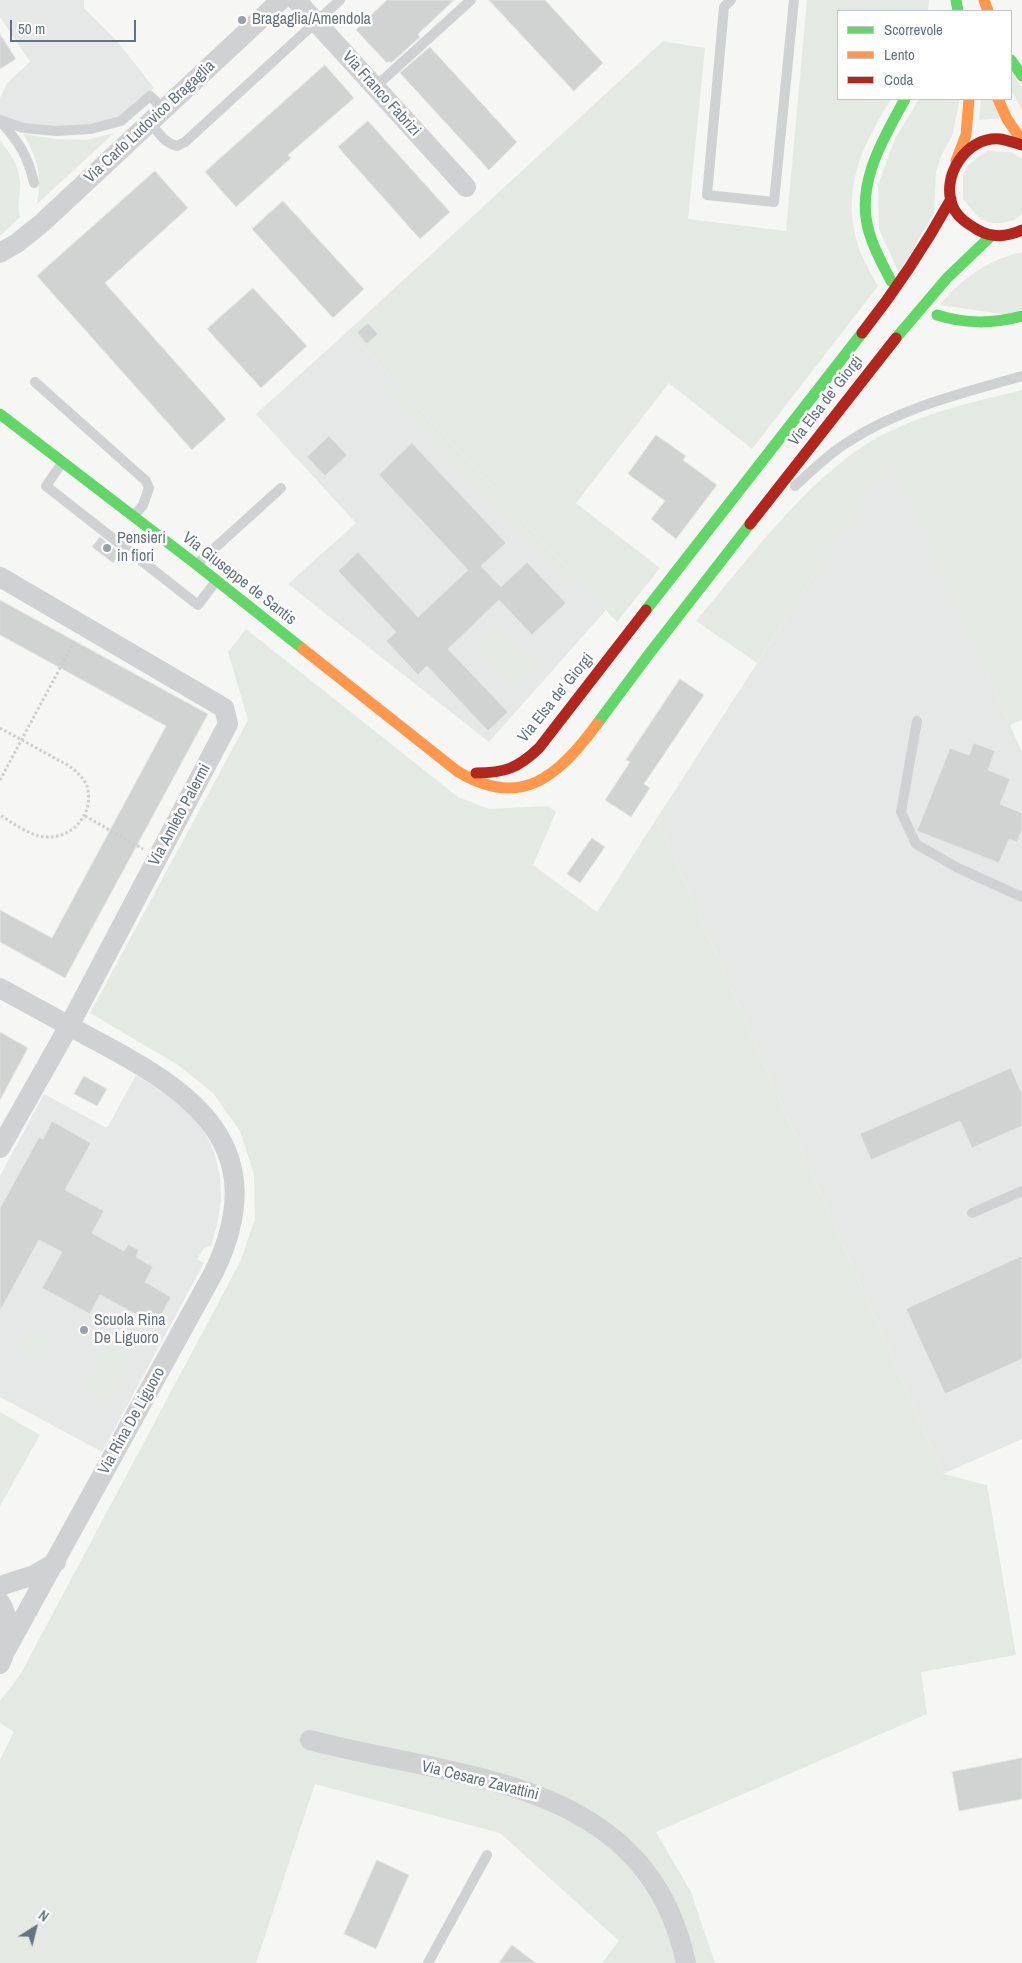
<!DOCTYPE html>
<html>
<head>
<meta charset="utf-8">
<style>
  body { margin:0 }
  #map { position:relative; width:1022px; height:1963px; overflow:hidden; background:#f6f6f5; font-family:"Archivo Narrow",sans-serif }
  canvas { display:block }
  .legend { position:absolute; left:837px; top:10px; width:175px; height:90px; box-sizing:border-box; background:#fff; border:1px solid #c1c7cf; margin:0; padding:6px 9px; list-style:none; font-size:15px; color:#657286 }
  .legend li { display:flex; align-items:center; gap:10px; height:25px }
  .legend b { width:25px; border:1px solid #c1c7cf }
  .north { position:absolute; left:10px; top:1903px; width:50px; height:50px; -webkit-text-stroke:4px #fff; paint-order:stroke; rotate:36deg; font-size:14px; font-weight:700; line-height:20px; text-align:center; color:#657286 }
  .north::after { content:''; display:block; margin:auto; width:18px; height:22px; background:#657286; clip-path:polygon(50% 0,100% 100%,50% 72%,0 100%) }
  .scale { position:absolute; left:10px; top:20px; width:126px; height:22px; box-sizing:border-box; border:2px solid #657286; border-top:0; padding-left:6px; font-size:15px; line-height:18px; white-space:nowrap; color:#657286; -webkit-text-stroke:4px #fff; paint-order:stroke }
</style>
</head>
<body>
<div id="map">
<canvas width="1022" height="1963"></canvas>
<ul class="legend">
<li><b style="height:6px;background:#63d668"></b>Scorrevole</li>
<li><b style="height:6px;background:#ff974d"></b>Lento</li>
<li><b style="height:6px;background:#b3261e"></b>Coda</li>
</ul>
<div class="north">N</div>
<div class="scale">50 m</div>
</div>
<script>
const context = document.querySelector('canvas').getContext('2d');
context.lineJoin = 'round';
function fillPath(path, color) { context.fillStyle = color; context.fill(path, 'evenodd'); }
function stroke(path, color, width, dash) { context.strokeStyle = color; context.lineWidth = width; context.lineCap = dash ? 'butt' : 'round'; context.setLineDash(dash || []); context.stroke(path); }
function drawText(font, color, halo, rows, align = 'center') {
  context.font = font + ' "Archivo Narrow",sans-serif'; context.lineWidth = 5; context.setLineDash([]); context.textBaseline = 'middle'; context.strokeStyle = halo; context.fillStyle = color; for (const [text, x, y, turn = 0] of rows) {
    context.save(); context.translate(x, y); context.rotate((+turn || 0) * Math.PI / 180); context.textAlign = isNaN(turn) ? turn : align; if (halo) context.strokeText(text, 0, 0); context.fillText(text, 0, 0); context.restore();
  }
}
fillPath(new Path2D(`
  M0 0H84V8L118 42 154 88 120 118 88 126 53 127 22 124 0 117V98L7 83 30 62 0 17Z
  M348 331 606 610 489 742 288 584 356 523 256 414Z
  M891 456 1022 752V1439L943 1474 657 818Z
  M136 1075 167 1095 188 1112 205 1133 214 1152 220 1176 221 1199 217 1225 211 1246 204 1248 197 1259 204 1263 102 1452 0 1397V1176L44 1094 107 1128Z`), '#e6e7e7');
fillPath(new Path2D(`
  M807 0H929L928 11H838V99H891C861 148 839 193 860 251 865 263 872 275 878 286L752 449 669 383 576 503 660 568 617 622 348 331 663 41 705 48 688 219 786 231Z
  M1011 72 1022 88V110L1011 90Z
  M919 99H960L952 136 941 156 936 172 934 213 899 273 879 229 878 185 895 139Z
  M981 99H993L1002 118 979 120Z
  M114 133 37 204C42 175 38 159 23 134L55 139 87 140Z
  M0 140C10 153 19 166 20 182 21 195 16 205 20 217L0 236Z
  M987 151 1011 152 1022 159V214L1014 220 1002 223H990L979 218 963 199V176L968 165Z
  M1022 252V310L1009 315 940 305C962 278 988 260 1022 252Z
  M390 380 573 578 565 585 383 387Z
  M1022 390V720L1010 725 891 457 757 663 696 621C748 560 812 471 884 434 928 412 975 401 1022 390Z
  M496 626 534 667 512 688 474 647Z
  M246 629 458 797 489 809 548 806 556 812 533 865 597 912 657 818 943 1474 987 1485 1016 1655 921 1672 927 1714 656 1832 691 1892 715 1963H602L619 1941 500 1833 315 1784 256 1963H0V1759L14 1732 0 1723V1701L20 1675 240 1262 255 1219 254 1174 240 1131 213 1093 178 1065 90 1013 248 720 228 652Z
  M28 1329 52 1342 39 1364 16 1351Z
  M108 1346 129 1358 105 1402 84 1390Z
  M0 1412 40 1435 0 1506Z`), '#e5e9e3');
const building = new Path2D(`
  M387 0H454L418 34 420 37 391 63 389 61 387 63 356 30Z
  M489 0H545L603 63 574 91Z
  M0 34 16 59 0 69Z
  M430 47 517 142 489 170 400 73Z
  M325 65 354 98 288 155 291 158 236 207 205 172Z
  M368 121 450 212 420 239 338 147Z
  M155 171 188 208 105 283 226 419 192 450 37 276Z
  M283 201 364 289 333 318 252 229Z
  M253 288 307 346 261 388 207 329Z
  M368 323 378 334 367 344 357 333Z
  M656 435 686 456 683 460 717 485 676 539 651 519 665 501 628 474Z
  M329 436 347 455 325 476 307 457Z
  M412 443 506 543 481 566 501 587 527 562 566 603 532 635 499 600 448 649 508 712 488 731 427 666 418 675 386 641 396 632 338 571 358 552 418 617 468 570 379 475Z
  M100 537 120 553 113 563 92 547Z
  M0 600 208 714 65 978 0 942V910L52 938 166 726 0 635Z
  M680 679 704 695 644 784 650 788 631 817 605 800 630 762 626 760Z
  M974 743 995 751 988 770 1010 779 1000 804 1022 813V830L1017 842 1009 839 999 863 917 831 950 748 969 755Z
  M592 838 605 847 580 883 567 874Z
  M0 1032 28 1048 0 1100Z
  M1011 1068 1022 1094V1126L972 1148 960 1121 871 1160 860 1134Z
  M84 1076 107 1089 97 1106 74 1094Z
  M52 1121 91 1143 65 1190 104 1211 92 1233 124 1251 128 1244 139 1250 136 1257 153 1267 145 1282 171 1297 156 1325 100 1295 90 1314 42 1288 62 1252 39 1240 0 1311V1208L39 1137 43 1139Z
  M1022 1256V1359L945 1394 906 1309Z
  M1022 1758V1799L959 1811 952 1772Z
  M377 1860 409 1875 376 1949 344 1934Z
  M512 1945 536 1963H499Z`);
fillPath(building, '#d1d3d3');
stroke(building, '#e6e6e4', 1);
stroke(new Path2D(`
  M0 728 69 766C76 771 84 778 87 786 95 813 73 839 45 837 30 836 13 823 0 815
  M0 780 75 640
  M85 816 143 849`), '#cccdcf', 3, [2.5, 2.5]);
stroke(new Path2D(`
  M731 0 724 7 707 195 774 202 794 0
  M375 87 471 0
  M0 120 23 128 56 131 91 129 121 121 150 96 164 109
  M0 121C19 142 28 156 34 183
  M150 122C158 132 164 143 177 146L185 142 340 0
  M35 382 146 481 149 488 143 505 134 516
  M62 463 46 486 198 605 216 581
  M795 486C812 471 828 454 848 442 899 408 963 393 1022 376
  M197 564 281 488
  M917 721 901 812 916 844 958 868 1022 897
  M972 1213 1022 1191
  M428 1963 487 1855`), '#d0d1d2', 10);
stroke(new Path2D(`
  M296 0 466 187
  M0 253 17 243 42 223 281 0
  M0 577 224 708 228 724 69 1026 0 1148
  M0 988C31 1005 62 1022 93 1039 194 1092 274 1146 214 1272L6 1650
  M0 1586 34 1575 56 1562
  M0 1602C12 1621 9 1645 0 1664
  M310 1740C459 1780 646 1776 686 1963`), '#d0d1d2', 20);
stroke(new Path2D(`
  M956 0 958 11
  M1011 60 1022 76
  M891 281C883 265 874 250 869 232 855 184 883 139 905 99
  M937 315C966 324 992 324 1022 316
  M896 338 947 278 991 236
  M0 414 197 565 303 649
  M646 610 862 333
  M597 724 649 654 750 524`), '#63d668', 11);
stroke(new Path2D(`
  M984 0 988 11
  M998 99 1007 119 1022 141
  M956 161 966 135 969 99
  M303 649 457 771C522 811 559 775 597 724`), '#ff974d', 11);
stroke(new Path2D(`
  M1022 145C1015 143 1007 140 1000 139 966 136 940 177 953 207 958 218 968 224 978 230 992 238 1007 237 1022 230
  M862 333C896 290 925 246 951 199
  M750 524 896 338
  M476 773C505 773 518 768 539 748L646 610`), '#b3261e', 11);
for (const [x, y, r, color] of [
  [242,20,5,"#98a0ad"],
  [107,548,5,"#98a0ad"],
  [84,1330,5,"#98a0ad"]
]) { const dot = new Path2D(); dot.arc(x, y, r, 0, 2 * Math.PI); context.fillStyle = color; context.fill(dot); stroke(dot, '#fff', 2); }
drawText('16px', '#657286', '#fff', [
  ["Bragaglia/Amendola",252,20],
  ["Pensieri",117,539],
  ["in fiori",117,557],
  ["Scuola Rina",94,1321],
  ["De Liguoro",94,1339]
], 'left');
drawText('16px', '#657286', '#fff', [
  ["Via Franco Fabrizi",381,94,48],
  ["Via Carlo Ludovico Bragaglia",150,122,-43],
  ["Via Elsa de' Giorgi",826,401,-52],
  ["Via Giuseppe de Santis",239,579,38],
  ["Via Elsa de' Giorgi",556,698,-51],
  ["Via Amleto Palermi",180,815,-62],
  ["Via Rina De Liguoro",132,1421,-61],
  ["Via Cesare Zavattini",480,1781,14]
]);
</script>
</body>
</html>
